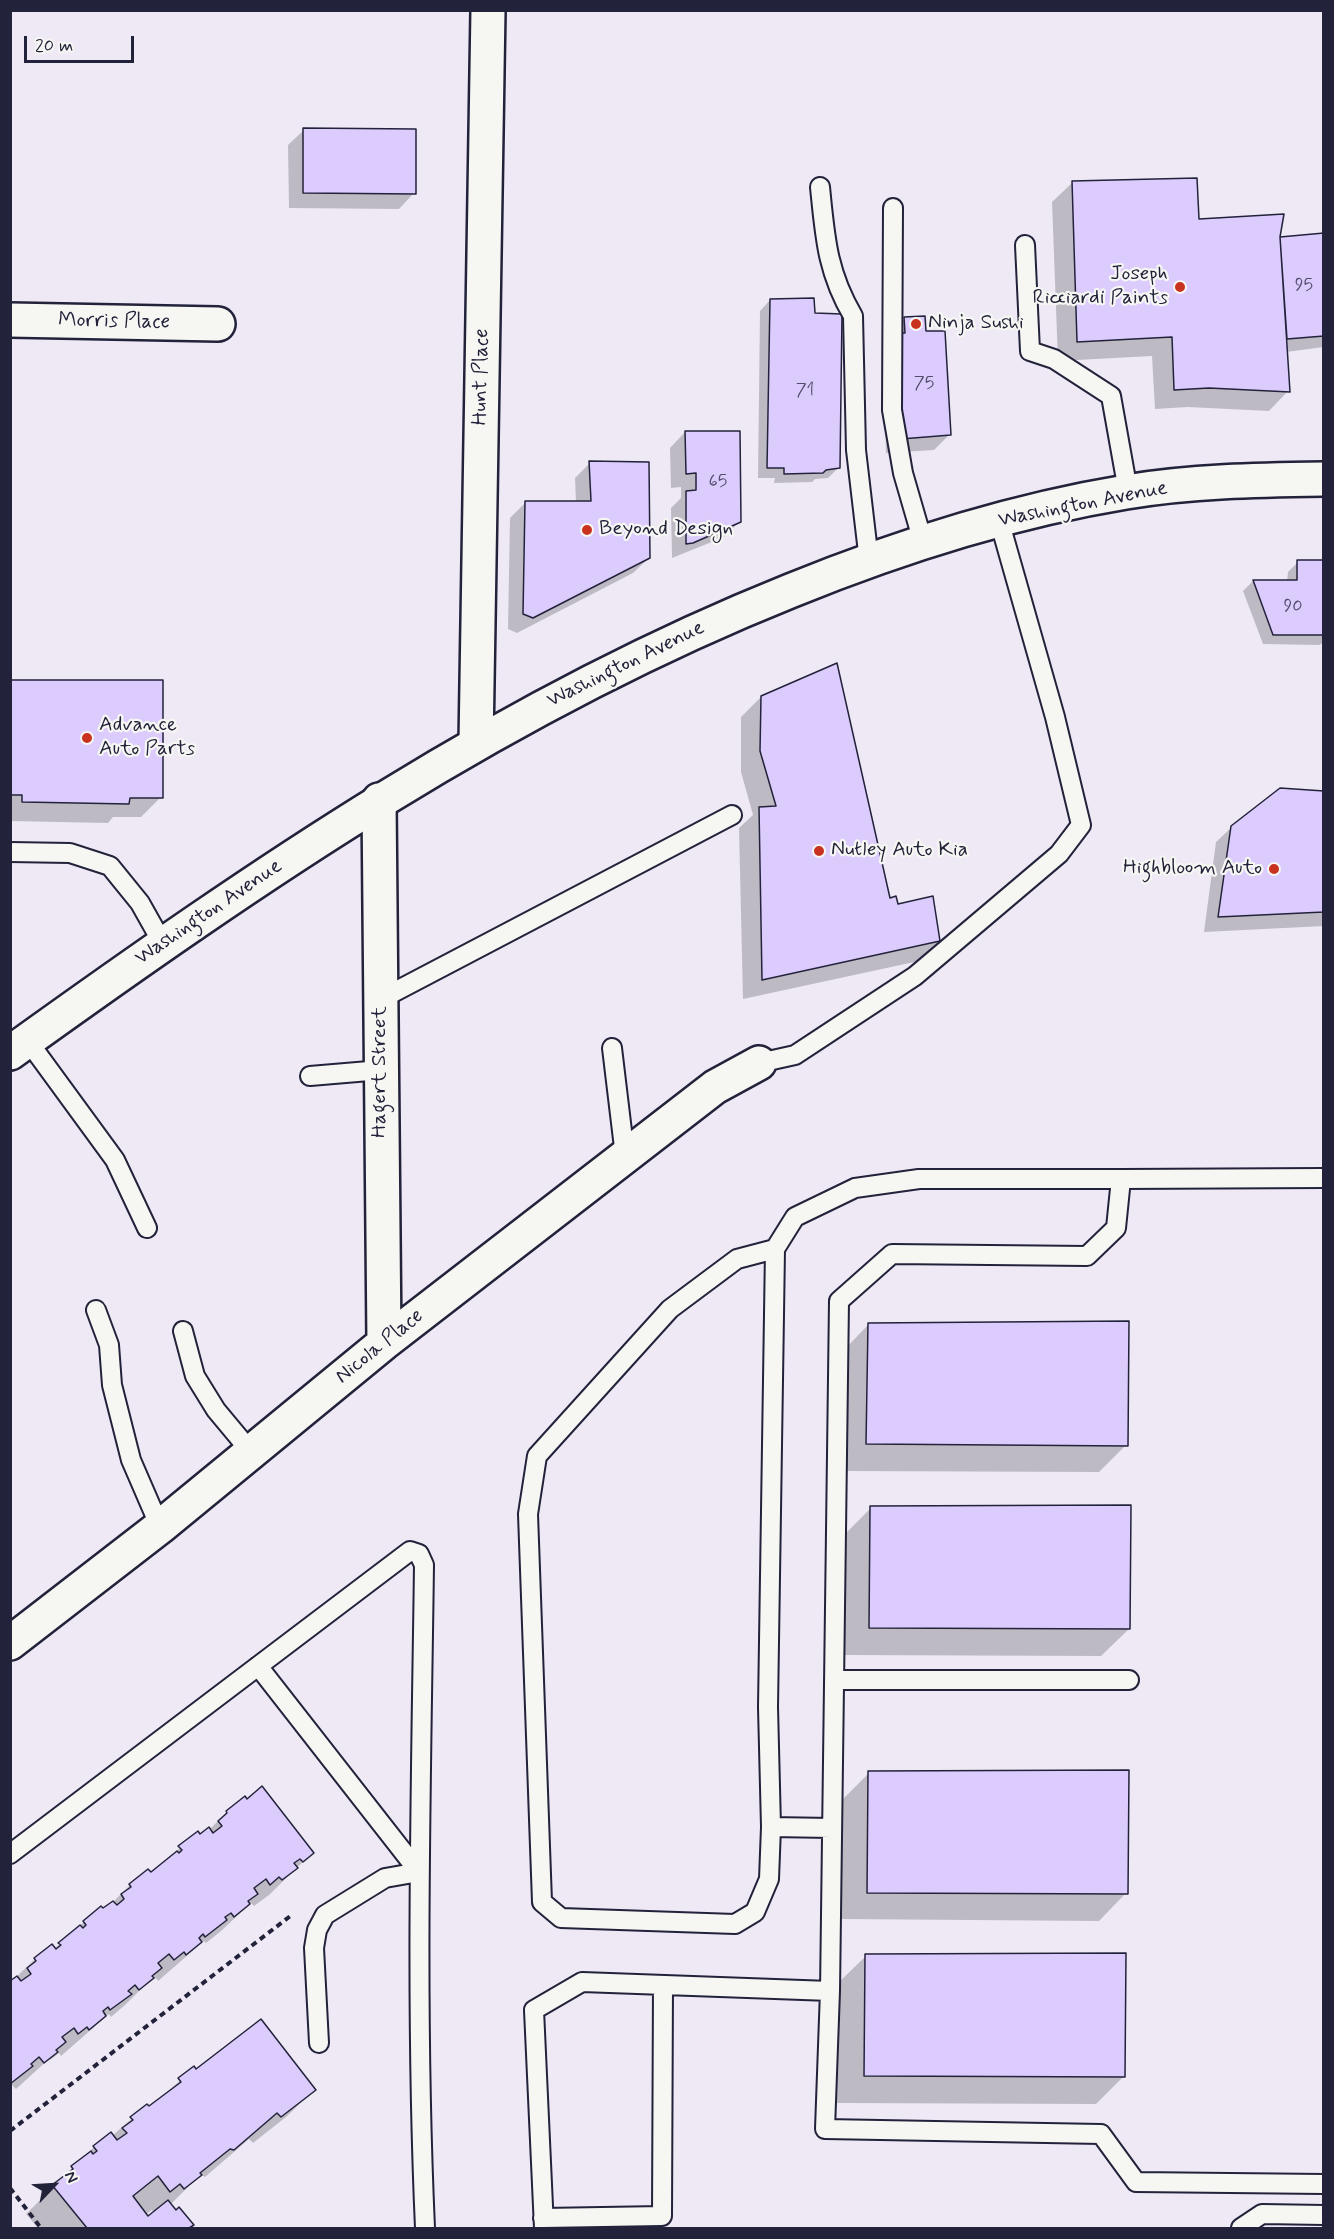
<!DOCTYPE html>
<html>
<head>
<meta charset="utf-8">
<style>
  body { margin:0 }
  #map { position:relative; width:1334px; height:2239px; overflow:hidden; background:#eee9f5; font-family:Mynerve,sans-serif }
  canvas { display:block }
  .frame { position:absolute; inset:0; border:12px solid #22223b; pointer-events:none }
  .north { position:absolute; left:24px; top:2155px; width:60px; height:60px; -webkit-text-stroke:4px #f6f6f2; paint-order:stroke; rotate:65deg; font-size:16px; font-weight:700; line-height:24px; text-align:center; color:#22223b }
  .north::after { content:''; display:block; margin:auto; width:21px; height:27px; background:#22223b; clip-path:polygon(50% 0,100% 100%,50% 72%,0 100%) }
  .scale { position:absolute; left:24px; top:36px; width:110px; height:27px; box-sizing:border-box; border:3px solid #22223b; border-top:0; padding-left:8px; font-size:18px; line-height:21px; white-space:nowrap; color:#22223b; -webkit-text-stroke:4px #f6f6f2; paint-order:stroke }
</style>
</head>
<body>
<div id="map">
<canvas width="1334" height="2239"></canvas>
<div class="frame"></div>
<div class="north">N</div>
<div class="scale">20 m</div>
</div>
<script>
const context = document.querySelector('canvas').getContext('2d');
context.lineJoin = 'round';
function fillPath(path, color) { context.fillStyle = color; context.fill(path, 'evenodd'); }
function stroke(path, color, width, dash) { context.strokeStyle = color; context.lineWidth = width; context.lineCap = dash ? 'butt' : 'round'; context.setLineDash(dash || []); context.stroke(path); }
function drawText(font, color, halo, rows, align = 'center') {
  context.font = font + ' Mynerve,sans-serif'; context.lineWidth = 4.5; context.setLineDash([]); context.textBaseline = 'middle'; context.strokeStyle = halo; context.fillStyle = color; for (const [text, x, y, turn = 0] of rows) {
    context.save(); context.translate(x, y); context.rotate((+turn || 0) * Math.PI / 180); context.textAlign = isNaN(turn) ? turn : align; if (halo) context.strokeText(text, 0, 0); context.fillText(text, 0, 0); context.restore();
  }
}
fillPath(new Path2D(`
  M304 130 414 193 399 209 289 208 288 145Z
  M1072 183 1198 221 1279 239 1324 235V347L1286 352 1288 391 1269 411 1188 407 1155 409 1152 356 1058 361 1052 202Z
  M770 300 838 468 828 478 815 479 812 482 774 483 775 478H758L760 311Z
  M905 319 925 332 949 435 934 450 886 453 884 350 889 334Z
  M685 432 739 522 724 537 672 558 671 508 681 498V487L671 488 670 448Z
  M590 463 649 558 633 573 517 633 508 629 510 518 525 503H576L575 478Z
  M1298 562H1324V641L1320 645 1263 644 1243 591 1253 581 1287 582 1288 572Z
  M10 682 161 797 141 817H113L108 823 10 821Z
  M761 697 889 900 939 941 919 961 743 999 739 828 753 815 741 772V717Z
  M1324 793V926L1204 932 1216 842 1232 827Z
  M869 1324 1126 1445 1099 1472 840 1471 842 1352Z
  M871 1508 1129 1629 1101 1656 842 1655 844 1535Z
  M869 1773 1126 1893 1099 1921 840 1919 842 1800Z
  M227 1812 312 1853 269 1895 254 1906 251 1903 221 1931 206 1943 204 1941 158 1981 156 1978 145 1985 125 2005 111 2017 109 2014 61 2056 59 2053 50 2060 49 2059 16 2089 12 2085 10 2087V1983L35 1959 52 1946 54 1949 84 1922 108 1907 130 1885 150 1874 197 1833 199 1837 209 1830Z
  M866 1956 1124 2076 1096 2104 837 2103 838 1983Z
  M194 2068 196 2071 314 2090 286 2117 253 2143 249 2139 205 2177 202 2175 192 2183 170 2205 192 2225 188 2228H38L26 2214 94 2147 112 2136 146 2106 148 2109 155 2103ZM152 2210 154 2213 147 2218 145 2215Z`), '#0003');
const building = new Path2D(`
  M303 128 416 129V194L303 193Z
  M1197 178 1199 219 1284 214 1280 237 1290 392 1209 388 1174 390 1172 337 1077 342 1072 181Z
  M1324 233V336L1287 339 1280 237Z
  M814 298 815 313 842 314 840 468 826 470 823 473 784 474V468H767L770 299Z
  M925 316 926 331H945L951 435 901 439 899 333H905L904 317Z
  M685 431H740L741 522 693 543 686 544V491L696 490V473L686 474Z
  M589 461 649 462 650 558 533 618 523 614 525 501H591Z
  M1297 560H1324V635H1273L1253 580H1297Z
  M837 663 890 898 896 896 898 904 933 896 940 941 762 980 759 807 776 806 760 751 761 696Z
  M10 680H163V798H130L129 804 22 802V795H10Z
  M1280 788 1324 791V912L1218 917 1231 826Z
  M1129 1321 1128 1446 866 1444 868 1323Z
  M1131 1505 1130 1629 869 1628 870 1506Z
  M1129 1770 1128 1894 867 1893 868 1771Z
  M262 1786 314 1853 303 1862 300 1859 294 1863 298 1868 282 1880 279 1877 270 1885 266 1879 254 1888 258 1894 248 1901 250 1904 234 1917 231 1913 225 1917 227 1920 205 1937 203 1934 199 1938 202 1942 186 1955 184 1952 174 1960 169 1954 158 1963 162 1968 152 1976 154 1978 139 1990 135 1985 128 1991 132 1994 110 2010 108 2007 103 2011 106 2016 89 2030 87 2027 78 2034 74 2028 62 2037 66 2042 56 2050 58 2052 44 2063 39 2057 31 2064 33 2066 10 2084V1981L17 1976 21 1981 31 1974 27 1968 36 1961 34 1958 52 1944 56 1949 61 1945 58 1943 80 1925 83 1928 86 1925 83 1921 101 1906 103 1908 113 1901 117 1905 124 1899 121 1894 131 1887 129 1884 148 1869 151 1872 177 1851 179 1853 182 1850 178 1846 198 1831 200 1834 209 1827 213 1833 222 1826 218 1821 227 1813 226 1811 245 1796 247 1799Z
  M1126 1953 1125 2077 864 2076 865 1954Z
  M261 2019 316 2090 281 2117 277 2113 234 2150 230 2149 200 2173 202 2175 184 2189 180 2184 170 2192 158 2176 133 2196 148 2216 168 2200 176 2210 179 2207 194 2225 189 2228H87L52 2185 73 2169 71 2166 91 2151 93 2154 97 2151 93 2146 111 2132 117 2140 127 2133 122 2128 133 2120 130 2117 147 2104 149 2106 181 2082 178 2078 194 2066 196 2069Z`);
fillPath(building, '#dccbfd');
stroke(building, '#22223b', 1.5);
const service = new Path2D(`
  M820 187C825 237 827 272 853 316L856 450 869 561
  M893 208 892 410 903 473 923 542
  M1025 245 1030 351 1054 359 1111 396 1128 491
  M10 852 70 853 110 866 140 903 163 944
  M381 999 732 815
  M28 1041 115 1160 147 1228
  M612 1048 625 1156
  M759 1063 795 1055 915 976 1059 854 1081 825 1055 717 999 520
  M310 1076 381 1070
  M775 1249 737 1259 670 1309 537 1456 528 1514 542 1902 561 1918 735 1924 755 1912 769 1879 771 1827 768 1707 775 1249 795 1217 855 1188 919 1179H1121
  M96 1310 109 1345 112 1385 131 1460 160 1527
  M183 1331 195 1376 216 1410 251 1452
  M258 1666 419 1872
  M834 1680H1129
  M771 1827 832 1828
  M10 1854 410 1551 419 1554 424 1565C421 1786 415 2007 425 2228
  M830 1991 825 2129 1101 2134 1136 2182 1324 2184
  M319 2043 314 1948 317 1930 325 1915 385 1878 419 1872
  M543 2218 662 2216 663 1985
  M544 2228 534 2010 582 1982 830 1991 839 1301 892 1254 1087 1256 1116 1228 1121 1179 1324 1178
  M1241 2228 1262 2214 1324 2215`);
const minor = new Path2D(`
  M10 320 218 324
  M476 743 488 10
  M379 800 384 1343
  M10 1643 160 1527 384 1343 715 1087 759 1063`);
const secondary = new Path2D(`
  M10 1053C259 874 503 706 790 591 898 547 1011 511 1126 492 1191 481 1258 480 1324 479`);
stroke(service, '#22223b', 22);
stroke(minor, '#22223b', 38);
stroke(secondary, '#22223b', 38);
stroke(new Path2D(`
  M10 2131 293 1914
  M10 2188 41 2228`), '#22223b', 4, [6, 4.5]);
stroke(service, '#f6f6f2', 18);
stroke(minor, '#f6f6f2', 33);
stroke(secondary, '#f6f6f2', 33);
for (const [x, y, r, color] of [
  [1180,287,6,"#c8321e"],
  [916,324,6,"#c8321e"],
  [587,530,6,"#c8321e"],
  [87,738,6,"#c8321e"],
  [819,851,6,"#c8321e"],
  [1274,869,6,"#c8321e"]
]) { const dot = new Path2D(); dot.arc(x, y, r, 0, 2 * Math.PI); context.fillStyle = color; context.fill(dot); stroke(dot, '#f6f6f2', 2); }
drawText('18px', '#504c6c', null, [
  ["95",1304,286],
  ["75",924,384],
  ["71",805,391],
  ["65",718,482],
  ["90",1293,607]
]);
drawText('21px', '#22223b', '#f6f6f2', [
  ["Joseph",1168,275,"right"],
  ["Ricciardi Paints",1168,299,"right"],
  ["Ninja Sushi",928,324],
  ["Beyond Design",599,530],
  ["Advance",99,726],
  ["Auto Parts",99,750],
  ["Nutley Auto Kia",831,851],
  ["Highbloom Auto",1262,869,"right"]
], 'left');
drawText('21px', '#22223b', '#f6f6f2', [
  ["Morris Place",114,322,1],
  ["Hunt Place",482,377,-89],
  ["Washington Avenue",1083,505,-11],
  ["Washington Avenue",626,665,-26],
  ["Washington Avenue",209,913,-34],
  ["Hagert Street",381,1072,-90],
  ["Nicola Place",380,1347,-39]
]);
</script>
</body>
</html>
